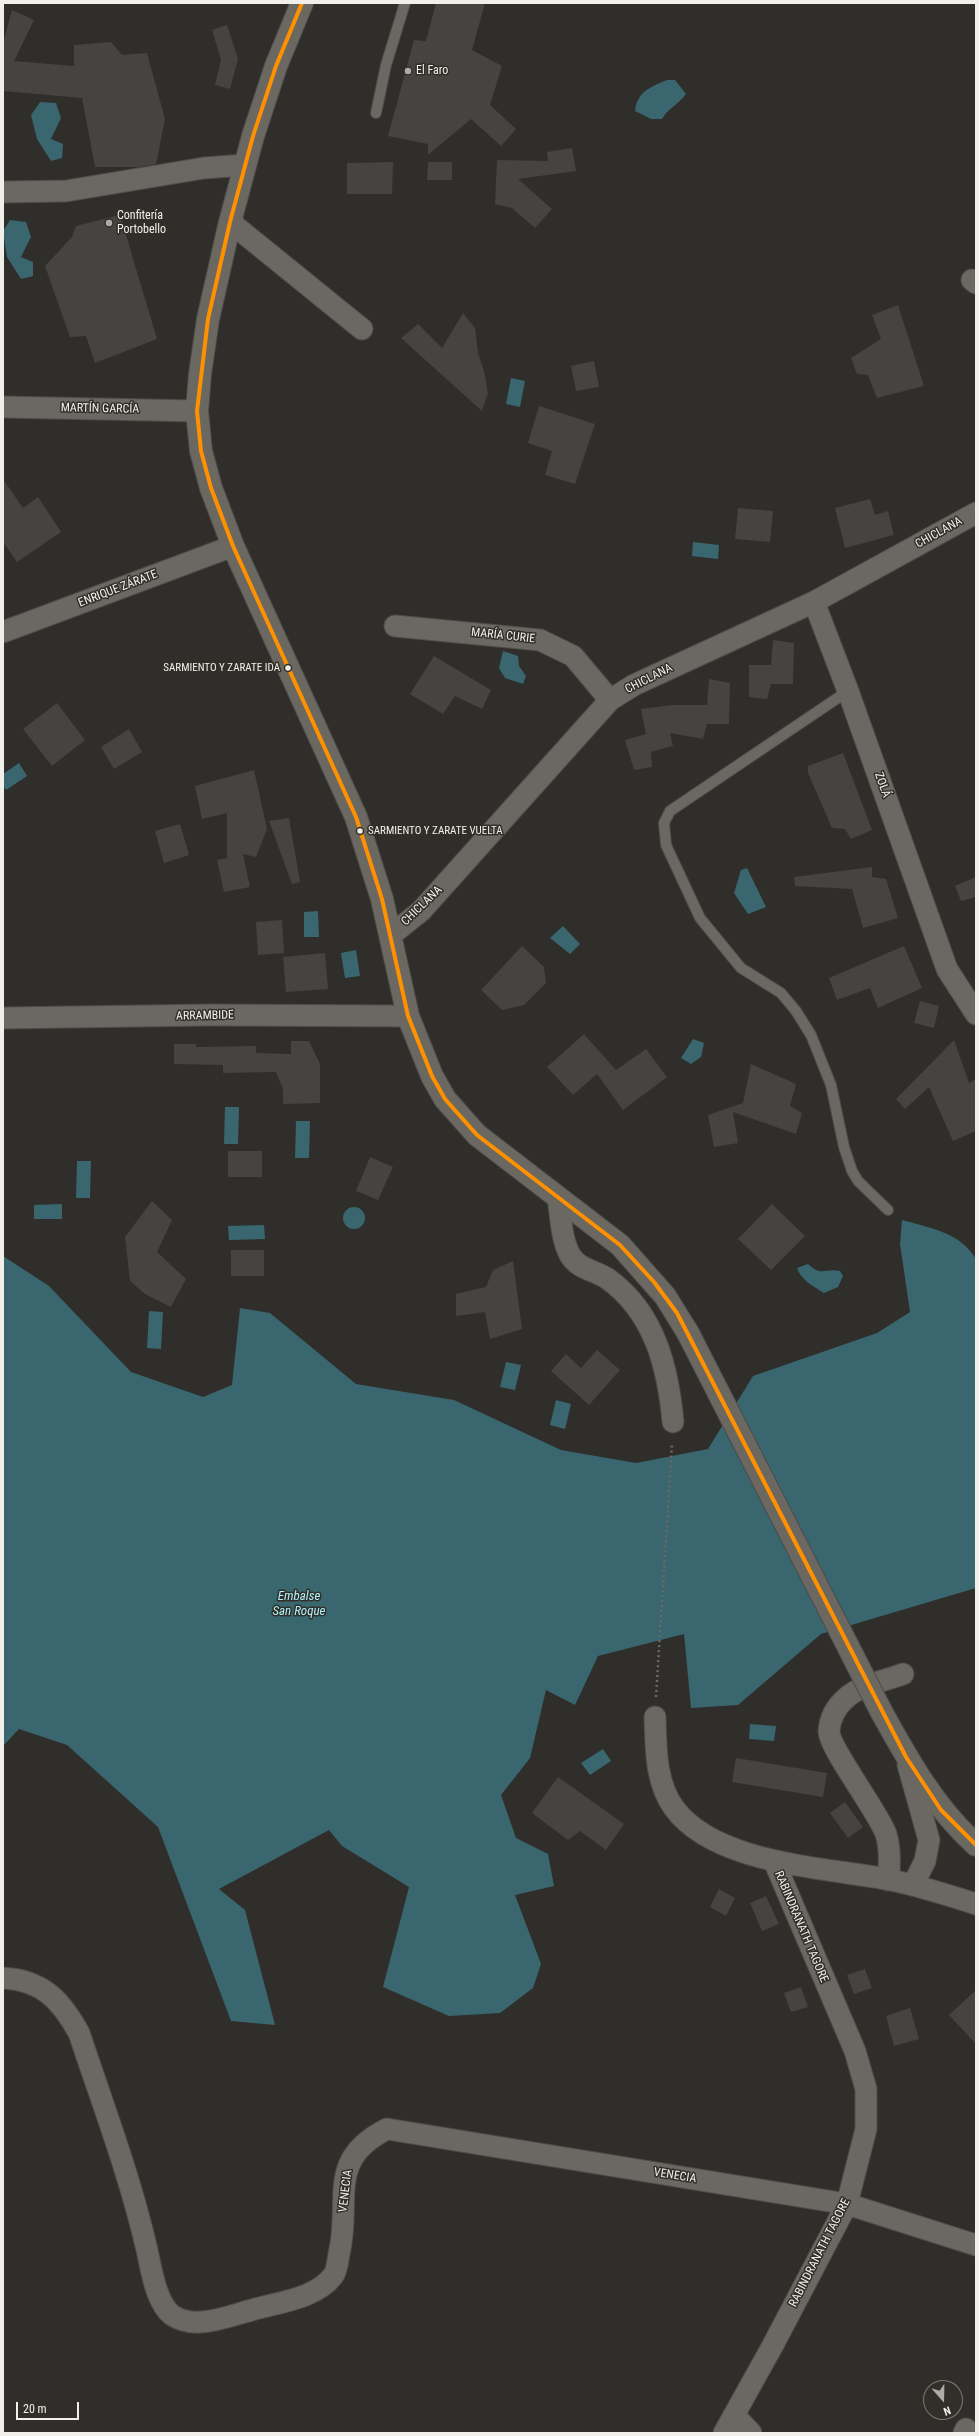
<!DOCTYPE html>
<html>
<head>
<meta charset="utf-8">
<style>
  body { margin:0 }
  #map { position:relative; width:979px; height:2436px; overflow:hidden; background:#2f2e2a; font-family:"Roboto Condensed",sans-serif }
  canvas { display:block }
  .frame { position:absolute; inset:0; border:4px solid #f1efea; pointer-events:none }
  .north { position:absolute; left:923px; top:2380px; width:40px; height:40px; box-sizing:border-box; background:#312f28; border:1px solid #7e7c76; border-radius:50%; rotate:160deg; font-size:11px; font-weight:700; line-height:16px; text-align:center; color:#f1efea }
  .north::after { content:''; display:block; margin:auto; width:14px; height:18px; background:#adaba7; clip-path:polygon(50% 0,100% 100%,50% 72%,0 100%) }
  .scale { position:absolute; left:16px; top:2402px; width:63px; height:18px; box-sizing:border-box; border:2px solid #f1efea; border-top:0; padding-left:5px; font-size:12px; line-height:14px; white-space:nowrap; color:#f1efea; -webkit-text-stroke:3px #312f28; paint-order:stroke }
</style>
</head>
<body>
<div id="map">
<canvas width="979" height="2436"></canvas>
<div class="frame"></div>
<div class="north">N</div>
<div class="scale">20 m</div>
</div>
<script>
const context = document.querySelector('canvas').getContext('2d');
context.lineJoin = 'round';
function fillPath(path, color) { context.fillStyle = color; context.fill(path, 'evenodd'); }
function stroke(path, color, width, dash) { context.strokeStyle = color; context.lineWidth = width; context.lineCap = dash ? 'butt' : 'round'; context.setLineDash(dash || []); context.stroke(path); }
function drawText(font, color, halo, rows, align = 'center') {
  context.font = font + ' "Roboto Condensed",sans-serif'; context.lineWidth = 3; context.setLineDash([]); context.textBaseline = 'middle'; context.strokeStyle = halo; context.fillStyle = color; for (const [text, x, y, turn = 0] of rows) {
    context.save(); context.translate(x, y); context.rotate((+turn || 0) * Math.PI / 180); context.textAlign = isNaN(turn) ? turn : align; if (halo) context.strokeText(text, 0, 0); context.fillText(text, 0, 0); context.restore();
  }
}
fillPath(new Path2D(`
  M667 80H675L686 94C679 104 668 108 662 119H651L635 111C637 92 650 87 667 80Z
  M40 102 56 103 61 118 51 139 63 144 62 158 51 161 37 139 31 115Z
  M10 220 26 222 31 237 21 257 33 262V276L21 279 7 257 3 231Z
  M511 378 525 381 520 407 506 404Z
  M693 542 719 545 718 559 692 556Z
  M503 651 518 656 519 666 526 676 523 684 505 678 499 668Z
  M19 763 27 776 6 790 3 786V774Z
  M747 868 766 907 748 914 734 893 741 870Z
  M318 911 319 937H304V912Z
  M563 926 580 944 570 954 550 938Z
  M356 950 360 976 345 978 341 953Z
  M693 1039 704 1043 701 1057 691 1064 681 1058Z
  M225 1107H239L238 1144H224Z
  M296 1121H310L309 1158H295Z
  M77 1161H91L90 1198H76Z
  M62 1204V1219H34V1205Z
  M343 1218a11 11 0 1 1 22 0a11 11 0 1 1-22 0Z
  M902 1220C930 1228 960 1232 976 1259V1588L821 1634 738 1705 691 1708 684 1634 598 1656 575 1705 546 1690 530 1758 501 1795 516 1838 548 1854 554 1886 515 1895 541 1964 533 1988 500 2013 449 2016 383 1987 409 1887 342 1846 329 1830 219 1889 245 1910 275 2025 231 2021 158 1827 67 1745 19 1729 3 1746V1256L49 1286 131 1372 203 1397 232 1385 240 1308 270 1313 356 1384 454 1400 561 1450 636 1463 708 1449 753 1376 877 1333 910 1312 900 1244Z
  M264 1225 265 1239 229 1240 228 1226Z
  M808 1264C822 1277 824 1268 840 1271L843 1276 838 1287 824 1293C813 1286 801 1280 797 1268Z
  M149 1311 163 1312 161 1349 147 1348Z
  M506 1362 521 1365 515 1390 500 1387Z
  M556 1400 571 1404 565 1429 550 1425Z
  M750 1724 776 1726 774 1741 749 1739Z
  M603 1749 611 1761 590 1775 581 1763Z`), '#39666f');
fillPath(new Path2D(`
  M436 3H485L472 50 502 66 490 105 516 129 501 146 471 119 428 155V144L388 136 414 40 426 41Z
  M12 10 34 20 14 61 74 66V45L111 42 122 55 147 53 165 119 156 164 139 167H95L82 98 3 91V43Z
  M227 25 238 59 230 89 215 85 221 60 212 30Z
  M572 148 576 171 518 179 552 209 535 228 512 208 495 204 497 160 548 161 547 152Z
  M393 162 392 194H347V163Z
  M428 162H452V180H427Z
  M120 215 157 339 95 363 86 336 70 337 45 266 72 237 76 226Z
  M898 305 924 386 877 398 868 375 857 374 851 358 881 339 872 315Z
  M463 313 475 328 478 353 484 371 488 393 482 411 401 338 418 324 442 348Z
  M594 361 599 387 576 391 571 366Z
  M539 406 595 424 575 484 545 475 552 451 528 443Z
  M3 479 23 508 38 497 61 532 17 562 3 542Z
  M870 499 875 515 888 511 894 535 845 548 835 508Z
  M738 508 773 511 770 542 735 539Z
  M773 640 794 643 793 684H771L767 699 749 697V665H771Z
  M434 656 491 690 482 709 455 696 443 714 410 694Z
  M709 679 730 683 729 724H707L703 739 670 733 673 746 651 752 652 767 634 770 625 740 646 734 641 709 672 705H707Z
  M57 703 85 740 52 766 23 729Z
  M129 729 142 752 114 769 101 747Z
  M843 753 872 830 851 839 845 829 832 828 808 773V766Z
  M254 770 267 829 256 857 243 854 250 887 224 892 217 860 227 858V813L202 819 195 786Z
  M289 818 300 882 292 884 269 821Z
  M180 824 189 855 164 863 155 831Z
  M872 867V877L886 879 898 918 863 928 852 889 795 886 794 877Z
  M976 877V897L961 901 955 886Z
  M282 920 284 953 258 955 256 922Z
  M522 946 544 967 546 983 524 1005 502 1010 481 990Z
  M904 946 922 988 878 1008 870 988 837 1000 829 978Z
  M325 953 328 989 286 992 283 957Z
  M920 1001 939 1006 934 1028 914 1023Z
  M584 1034 616 1070 646 1049 667 1077 623 1110 597 1074 573 1095 547 1067Z
  M954 1040 969 1083 976 1079V1131L953 1141 929 1087 905 1109 896 1099Z
  M291 1041H309L320 1064V1103L283 1104V1089L276 1072 223 1073V1065L174 1064V1044H196V1047L256 1046V1053L291 1054Z
  M751 1064 796 1084 790 1106 802 1113 796 1134 733 1112 738 1143 714 1147 708 1115 743 1103Z
  M228 1151H262V1177H228Z
  M370 1157 393 1167 378 1200 356 1191Z
  M152 1201 172 1220 157 1252 186 1279 171 1307 145 1294 130 1281 125 1237Z
  M772 1204 805 1236 771 1270 738 1239Z
  M231 1250H264V1276H231Z
  M513 1261 522 1329 490 1339 485 1312 456 1316V1294L486 1287 493 1270Z
  M597 1350 620 1370 589 1405 551 1371 566 1354 581 1368Z
  M736 1758 827 1773 823 1797 732 1782Z
  M558 1777 624 1824 606 1850 580 1831 568 1840 532 1813Z
  M845 1802 863 1827 848 1838 830 1813Z
  M719 1889 735 1898 726 1916 710 1907Z
  M766 1896 779 1924 762 1931 750 1903Z
  M865 1969 872 1988 854 1994 847 1975Z
  M801 1987 808 2007 791 2012 784 1993Z
  M976 1990V2044L949 2015Z
  M910 2008 919 2039 894 2046 886 2016Z`), '#454441');
const service = new Path2D(`
  M376 113 386 65 405 3
  M848 691 670 811 664 823 666 845 700 918 741 968 781 993 796 1011 811 1035 831 1085 844 1147 852 1171 858 1181 888 1210`);
const minor = new Path2D(`
  M3 192 66 191 204 168 245 165
  M230 222 362 329
  M972 280 976 283
  M3 407 197 411
  M814 602 848 691 947 969 976 1014
  M395 626 540 640 573 656 610 700
  M3 632 233 546
  M391 935 421 911 610 700 634 685 814 602 976 513
  M3 1018 210 1015 408 1016
  M558 1198C561 1216 561 1239 570 1255 579 1270 595 1270 608 1279 655 1313 668 1368 673 1422
  M655 1717C656 1747 655 1782 674 1808 716 1865 827 1867 891 1880 920 1886 948 1895 976 1904
  M908 1765 929 1840 925 1861 913 1885
  M889 1880C889 1865 891 1849 886 1834 877 1810 829 1748 829 1731 830 1718 836 1707 845 1699 859 1685 885 1681 903 1674
  M3 1978C42 1980 61 2000 79 2033 103 2105 130 2176 147 2250 151 2268 156 2303 172 2315 195 2331 228 2316 252 2310 279 2302 315 2299 333 2276 337 2271 338 2260 339 2254 352 2200 325 2160 387 2129L847 2204 976 2245
  M734 2415 751 2433
  M724 2433 773 2345 847 2204 866 2129V2089L855 2051 774 1861
  M964 2433 966 2429`);
const primary = new Path2D(`
  M302 3 276 66 253 136 230 222 208 319 200 374 197 411 201 451 211 488 233 546 356 817 382 899 408 1016 432 1076 445 1099 477 1135 620 1245 665 1296 688 1333
  M881 1711C908 1760 934 1807 976 1845`);
stroke(service, '#4d4c4a', 12);
stroke(minor, '#4d4c4a', 23);
stroke(primary, '#4d4c4a', 24);
stroke(new Path2D(`
  M656 1697 672 1443`), '#6b6965', 2.5, [2, 3]);
stroke(service, '#6b6762', 10);
stroke(minor, '#6b6762', 21);
stroke(primary, '#6b6861', 22);
const primaryBridge = new Path2D(`
  M688 1333 881 1711`);
stroke(primaryBridge, '#4d4c4a', 24, []);
stroke(primaryBridge, '#6b6861', 22);
stroke(new Path2D(`
  M302 3 276 66 253 136 230 222 208 319 197 411 201 451 211 488 233 546 356 817 382 899 408 1016 432 1076 445 1099 477 1135 620 1245 654 1282 677 1313 906 1757 941 1810 976 1845`), '#ff9000', 4);
for (const [x, y, r, color] of [
  [408,71,4,"#adaba7"],
  [109,223,4,"#adaba7"],
  [288,668,3.5,"#f1efea"],
  [360,831,3.5,"#f1efea"]
]) { const dot = new Path2D(); dot.arc(x, y, r, 0, 2 * Math.PI); context.fillStyle = color; context.fill(dot); stroke(dot, '#312f28', 1.5); }
drawText('11px', '#f1efea', '#312f28', [
  ["SARMIENTO Y ZARATE IDA",280,668],
  ["SARMIENTO Y ZARATE VUELTA",368,831,"left"]
], 'right');
drawText('12px', '#f1efea', '#312f28', [
  ["El Faro",416,71],
  ["Confitería",117,216],
  ["Portobello",117,230]
], 'left');
drawText('12px', '#f1efea', '#312f28', [
  ["MARTÍN GARCÍA",100,409,1],
  ["CHICLANA",939,533,-29],
  ["ENRIQUE ZÁRATE",118,589,-21],
  ["MARÍA CURIE",503,636,6],
  ["CHICLANA",649,679,-27],
  ["ZOLÁ",882,785,70],
  ["CHICLANA",422,906,-44],
  ["ARRAMBIDE",205,1016,-1],
  ["RABINDRANATH TAGORE",801,1927,67],
  ["VENECIA",675,2176,9],
  ["VENECIA",346,2191,-83],
  ["RABINDRANATH TAGORE",820,2253,-63]
]);
drawText('italic 13px', '#adeffd', '#312f28', [
  ["Embalse",299,1597],
  ["San Roque",299,1612]
]);
</script>
</body>
</html>
